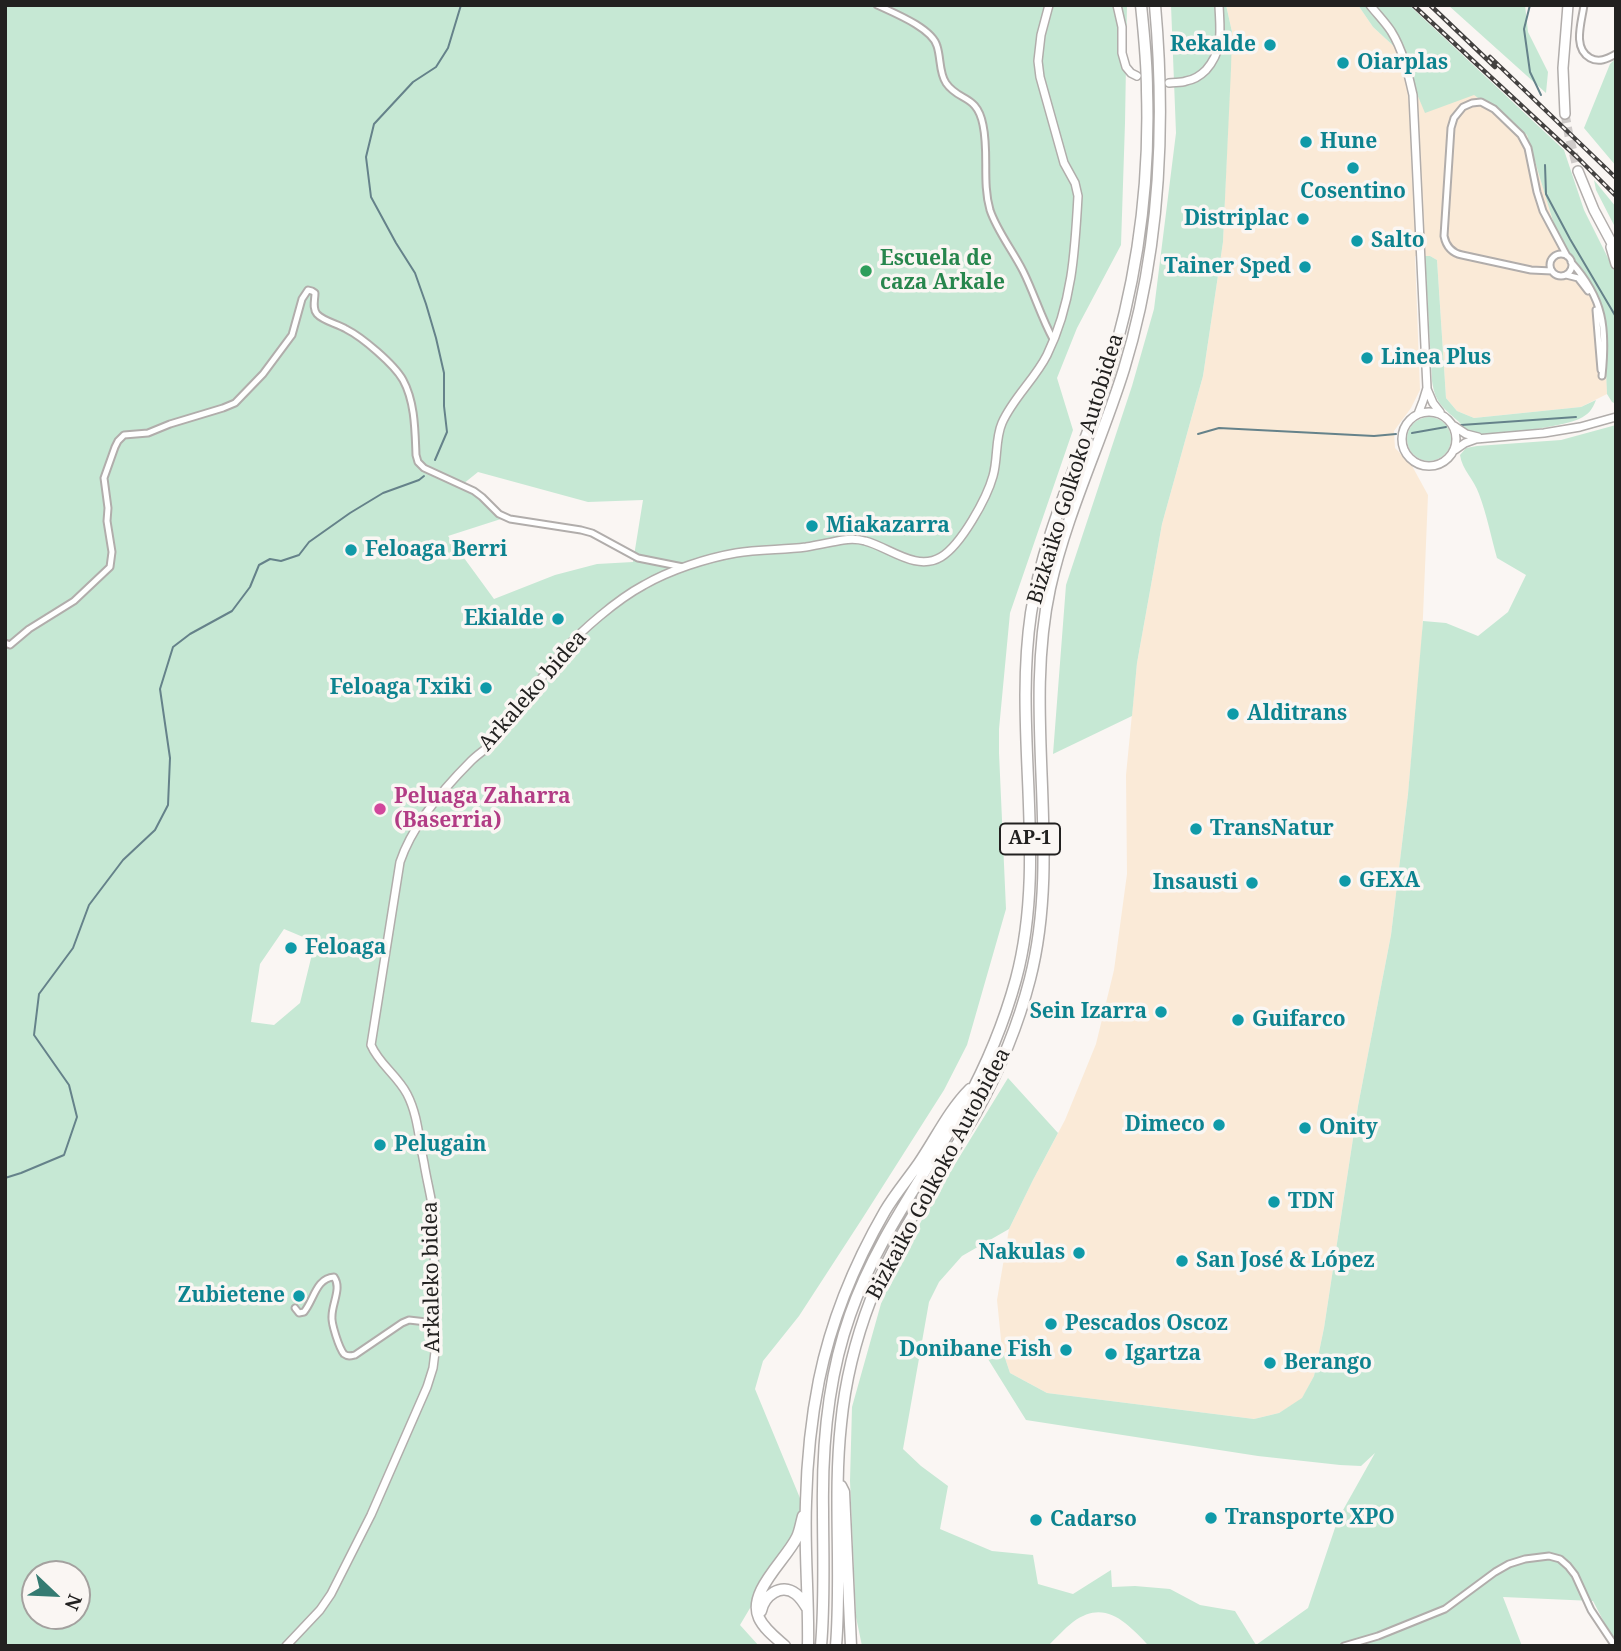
<!DOCTYPE html>
<html>
<head>
<meta charset="utf-8">
<style>
  body { margin:0 }
  #map { position:relative; width:1621px; height:1651px; overflow:hidden; background:#faf6f3; font-family:"Noto Serif",serif }
  canvas { display:block }
  .frame { position:absolute; inset:0; border:7px solid #222120; pointer-events:none }
  .north { position:absolute; left:21px; top:1560px; width:70px; height:70px; box-sizing:border-box; background:#faf6f3; border:2px solid #a4a19f; border-radius:50%; rotate:113deg; font-size:19px; font-weight:700; line-height:28px; text-align:center; color:#222120 }
  .north::after { content:''; display:block; margin:auto; width:24px; height:32px; background:#357b72; clip-path:polygon(50% 0,100% 100%,50% 72%,0 100%) }
</style>
</head>
<body>
<div id="map">
<canvas width="1621" height="1651"></canvas>
<div class="frame"></div>
<div class="north">N</div>
</div>
<script>
const context = document.querySelector('canvas').getContext('2d');
context.lineJoin = 'round';
function fillPath(path, color) { context.fillStyle = color; context.fill(path, 'evenodd'); }
function stroke(path, color, width, dash) { context.strokeStyle = color; context.lineWidth = width; context.lineCap = dash ? 'butt' : 'round'; context.setLineDash(dash || []); context.stroke(path); }
function drawText(font, color, halo, rows, align = 'center') {
  context.font = font + ' "Noto Serif",serif'; context.lineWidth = 7; context.setLineDash([]); context.textBaseline = 'middle'; context.strokeStyle = halo; context.fillStyle = color; for (const [text, x, y, turn = 0] of rows) {
    context.save(); context.translate(x, y); context.rotate((+turn || 0) * Math.PI / 180); context.textAlign = isNaN(turn) ? turn : align; if (halo) context.strokeText(text, 0, 0); context.fillText(text, 0, 0); context.restore();
  }
}
fillPath(new Path2D(`
  M1226 5H1358L1373 27 1399 51 1474 95 1527 135 1556 231 1596 295 1604 322 1606 347 1607 394 1581 407 1474 418 1457 411 1446 398 1437 260 1430 256H1415L1420 390 1411 408 1394 431 1395 448 1411 464 1428 495 1422 640 1408 794 1391 935 1358 1106 1324 1328 1314 1376 1302 1399 1279 1413 1254 1419 1047 1393 1010 1373 1002 1349 997 1300 1009 1229 1033 1180 1065 1120 1096 1044 1114 970 1127 874 1126 775 1137 663 1162 524 1203 376 1223 242 1232 32Z`), '#faead7');
fillPath(new Path2D(`
  M5 5H1127L1125 123 1121 245 1077 328 1057 378 1073 430 1010 613 999 729V753L1006 909 967 1045 944 1090 862 1219 799 1316 763 1361 755 1389 802 1503 795 1532 740 1625 759 1646H5ZM478 472 588 502 643 500 633 562 597 564 555 575 494 599 448 536 504 518 463 484ZM284 929 315 942 300 1003 274 1025 251 1022 260 964ZM35 1574H77V1616H35Z
  M1171 5H1226L1232 32 1231 69 1223 242 1203 376 1162 524 1137 663 1132 716 1053 754 1066 585 1132 386 1154 309 1176 133Z
  M1358 5H1409L1564 150 1584 210 1616 274V404L1612 402 1607 394 1604 322 1596 295 1556 231 1527 135 1474 95 1425 113 1399 51 1373 27Z
  M1448 5H1525L1528 32 1548 72 1546 93Z
  M1616 58V166L1584 128 1610 64Z
  M1594 180 1616 207V229L1596 190Z
  M1425 256H1430L1437 260 1446 398 1457 411 1474 418 1581 407 1596 400C1592 410 1589 414 1579 419 1565 426 1483 439 1470 432 1466 430 1461 424 1458 421 1442 407 1435 402 1432 381Z
  M1407 439a22 22 0 1 1 44 0a22 22 0 1 1-44 0Z
  M1616 425V1645L1593 1601 1503 1597 1522 1646H1149C1127 1623 1105 1598 1073 1622 1064 1629 1056 1638 1048 1646H862L856 1617 850 1481 852 1407 884 1293 928 1208 1008 1078 1058 1133 1033 1180 1009 1229 962 1256 939 1282 929 1302 903 1449 921 1466 948 1486 940 1529 992 1551 1033 1555 1038 1584 1073 1594 1111 1570 1112 1587 1135 1586 1170 1589 1200 1605 1235 1611 1256 1645 1308 1608 1338 1519 1375 1453 1361 1466 1340 1465 1258 1456 1026 1420 988 1359 1002 1349 1010 1373 1047 1393 1254 1419 1279 1413 1302 1398 1314 1376 1324 1328 1358 1106 1391 935 1408 794 1423 621 1446 623 1478 636 1508 612 1526 575 1497 558C1491 537 1487 515 1479 494 1474 479 1462 470 1460 455L1466 448 1477 446 1561 440Z`), '#c6e8d4');
stroke(new Path2D(`
  M1530 5 1524 29 1530 72 1541 95
  M1545 165 1546 194 1570 239 1616 317
  M1461 425 1576 417
  M1412 433 1446 427
  M1198 434 1219 428 1374 436 1396 434
  M435 460 447 432 444 406V373L436 338 426 304 415 273 396 243 371 197 366 157 374 124 413 82 436 67 448 48 461 5
  M5 1178 21 1173 64 1155 77 1117 69 1085 34 1035 39 994 73 948 89 905 123 860 155 830 168 805 170 758 160 689 173 647 190 634 232 611 250 587 259 565 270 559 281 561 299 555 309 542 350 513 383 493 419 480 424 476`), '#65828a', 2);
stroke(new Path2D(`
  M1565 114 1569 136 1578 171`), '#cfcbc9', 9, [9, 4.5]);
const minor = new Path2D(`
  M877 5C894 13 932 28 937 46 941 58 939 73 946 83 959 102 977 94 983 125 989 153 982 182 990 210 997 231 1013 251 1023 271 1034 293 1041 317 1053 339
  M1584 5C1582 21 1572 48 1590 58 1599 63 1607 59 1616 54
  M1550 265a11 11 0 1 1 22 0a11 11 0 1 1-22 0Z
  M1571 262C1604 299 1607 328 1602 376
  M1552 271 1531 270 1462 255C1452 253 1446 246 1444 236L1451 128 1454 118 1463 107 1472 103 1481 102 1494 109 1521 135 1528 148 1537 192 1543 211 1567 256
  M1566 275 1578 278 1588 291
  M1596 310 1601 370
  M5 643 10 645 29 629 74 601 110 567 112 552 107 521 108 508 104 478 115 447 118 441 124 435 148 433 170 424 223 408 235 403 263 374 292 335 302 299 308 290 312 291 315 293C315 300 312 308 317 314 323 321 338 324 346 329 362 337 394 364 403 380 415 402 415 430 416 455L418 462 424 468 474 491 482 497 499 514 510 519 581 530 592 533 638 558 683 567
  M295 1308 299 1313 304 1312C314 1300 316 1278 334 1277 342 1288 332 1303 332 1316 331 1323 339 1348 344 1354 348 1357 351 1356 355 1355L402 1323 409 1320 435 1323
  M1344 1646 1378 1636 1445 1609 1495 1572 1509 1564 1525 1559 1549 1556 1560 1559 1568 1566 1575 1575 1591 1610 1615 1646`);
const tertiary = new Path2D(`
  M1117 5 1122 27V53L1126 67 1131 73 1137 76
  M1370 5C1377 14 1385 22 1391 31 1403 50 1408 73 1413 95L1427 388 1423 401 1418 414
  M1169 83C1175 82 1181 83 1186 81 1193 80 1201 75 1206 70 1224 49 1220 31 1219 5
  M1427 389 1433 403 1440 412
  M1402 439a27 27 0 1 1 54 0a27 27 0 1 1-54 0Z
  M1454 426 1466 434 1478 437
  M1455 450 1465 443 1476 439 1544 433 1580 427 1616 417
  M286 1646 320 1610 331 1594 371 1515 427 1387 433 1368 435 1352 434 1218C432 1199 427 1182 424 1163 419 1140 418 1115 407 1094 397 1075 379 1064 371 1045L400 862C412 826 444 788 471 761 479 753 488 748 496 740 520 714 537 680 561 653 582 630 616 600 644 585 670 570 707 558 736 553 759 549 783 550 806 547 819 545 831 542 843 540 850 539 858 539 865 541 889 547 916 572 941 557 961 545 987 498 993 476 998 459 995 439 1002 423 1013 398 1035 379 1047 355 1072 304 1075 252 1078 196L1075 183 1064 163 1040 77 1038 61 1041 35 1049 5`);
const primary = new Path2D(`
  M1565 114 1563 68 1568 5
  M1578 171 1594 210 1616 251
  M1611 247 1616 264`);
const motorway = new Path2D(`
  M841 1486 844 1492 851 1646
  M761 1611C764 1596 781 1582 796 1594 801 1598 804 1603 807 1608
  M785 1646C776 1638 764 1629 759 1618 747 1592 786 1560 797 1537 800 1531 801 1523 803 1516
  M808 1646C809 1598 804 1550 806 1502 807 1461 811 1420 819 1380 831 1321 855 1263 885 1211 895 1194 908 1179 919 1163 936 1138 949 1110 970 1089
  M821 1646C825 1600 823 1555 823 1509 822 1444 828 1377 850 1315 876 1239 925 1176 964 1106 986 1066 1004 1023 1016 979 1048 859 1013 735 1031 613 1044 531 1082 456 1107 377 1136 285 1150 187 1147 91 1147 62 1144 34 1141 5
  M836 1646C842 1572 833 1497 841 1424 845 1382 856 1338 871 1299 897 1232 940 1175 976 1113 999 1071 1018 1026 1030 979 1063 850 1022 717 1050 588 1067 512 1101 443 1124 369 1160 251 1166 128 1155 5`);
stroke(minor, '#b1adab', 9);
stroke(tertiary, '#b1adab', 10);
stroke(primary, '#b1adab', 12);
stroke(motorway, '#b1adab', 13);
stroke(minor, '#fff', 5);
stroke(tertiary, '#fff', 7);
stroke(primary, '#fff', 9);
stroke(motorway, '#fff', 10);
const rail = new Path2D(`
  M1413 5 1578 158 1616 196
  M1430 5 1495 67
  M1490 57 1616 178`);
stroke(rail, '#434140', 4.5);
stroke(rail, '#faf6f3', 2, [5]);
for (const [x, y, r, color] of [
  [1270,45,7,"#0f9aa8"],
  [1343,63,7,"#0f9aa8"],
  [1306,142,7,"#0f9aa8"],
  [1353,168,7,"#0f9aa8"],
  [1303,219,7,"#0f9aa8"],
  [1357,241,7,"#0f9aa8"],
  [1305,267,7,"#0f9aa8"],
  [866,271,7,"#2e9e5b"],
  [1367,358,7,"#0f9aa8"],
  [812,526,7,"#0f9aa8"],
  [351,550,7,"#0f9aa8"],
  [558,619,7,"#0f9aa8"],
  [486,688,7,"#0f9aa8"],
  [1233,714,7,"#0f9aa8"],
  [380,809,7,"#d1479c"],
  [1196,829,7,"#0f9aa8"],
  [1345,881,7,"#0f9aa8"],
  [1252,883,7,"#0f9aa8"],
  [291,948,7,"#0f9aa8"],
  [1161,1012,7,"#0f9aa8"],
  [1238,1020,7,"#0f9aa8"],
  [1219,1125,7,"#0f9aa8"],
  [1305,1128,7,"#0f9aa8"],
  [380,1145,7,"#0f9aa8"],
  [1274,1202,7,"#0f9aa8"],
  [1079,1253,7,"#0f9aa8"],
  [1182,1261,7,"#0f9aa8"],
  [299,1296,7,"#0f9aa8"],
  [1051,1324,7,"#0f9aa8"],
  [1066,1350,7,"#0f9aa8"],
  [1111,1354,7,"#0f9aa8"],
  [1270,1363,7,"#0f9aa8"],
  [1211,1518,7,"#0f9aa8"],
  [1036,1520,7,"#0f9aa8"]
]) { const dot = new Path2D(); dot.arc(x, y, r, 0, 2 * Math.PI); context.fillStyle = color; context.fill(dot); stroke(dot, '#faf6f3', 2.5); }
for (const [x, y, w] of [
  [1030,839,60]
]) { const box = new Path2D(); box.roundRect(x - w / 2, y - 15.5, w, 31, 5); context.fillStyle = '#faf6f3'; context.fill(box); stroke(box, '#222120', 2); }
drawText('bold 19px', '#222120', null, [
  ["AP-1",1030,839]
]);
drawText('bold 21px', '#0d838f', '#faf6f3', [
  ["Rekalde",1256,45,"right"],
  ["Oiarplas",1357,63],
  ["Hune",1320,142],
  ["Cosentino",1353,192,"center"],
  ["Distriplac",1289,219,"right"],
  ["Salto",1371,241],
  ["Tainer Sped",1291,267,"right"],
  ["Linea Plus",1381,358],
  ["Miakazarra",826,526],
  ["Feloaga Berri",365,550],
  ["Ekialde",544,619,"right"],
  ["Feloaga Txiki",472,688,"right"],
  ["Alditrans",1247,714],
  ["TransNatur",1210,829],
  ["GEXA",1359,881],
  ["Insausti",1238,883,"right"],
  ["Feloaga",305,948],
  ["Sein Izarra",1147,1012,"right"],
  ["Guifarco",1252,1020],
  ["Dimeco",1205,1125,"right"],
  ["Onity",1319,1128],
  ["Pelugain",394,1145],
  ["TDN",1288,1202],
  ["Nakulas",1065,1253,"right"],
  ["San José & López",1196,1261],
  ["Zubietene",285,1296,"right"],
  ["Pescados Oscoz",1065,1324],
  ["Donibane Fish",1052,1350,"right"],
  ["Igartza",1125,1354],
  ["Berango",1284,1363],
  ["Transporte XPO",1225,1518],
  ["Cadarso",1050,1520]
], 'left');
drawText('bold 21px', '#27864d', '#faf6f3', [
  ["Escuela de",880,259],
  ["caza Arkale",880,283]
], 'left');
drawText('21px', '#222120', '#faf6f3', [
  ["Bizkaiko Golkoko Autobidea",1076,469,-73],
  ["Arkaleko bidea",533,691,-49],
  ["Bizkaiko Golkoko Autobidea",939,1174,-62],
  ["Arkaleko bidea",432,1277,-91]
]);
drawText('bold 21px', '#b23c85', '#faf6f3', [
  ["Peluaga Zaharra",394,797],
  ["(Baserria)",394,821]
], 'left');
</script>
</body>
</html>
